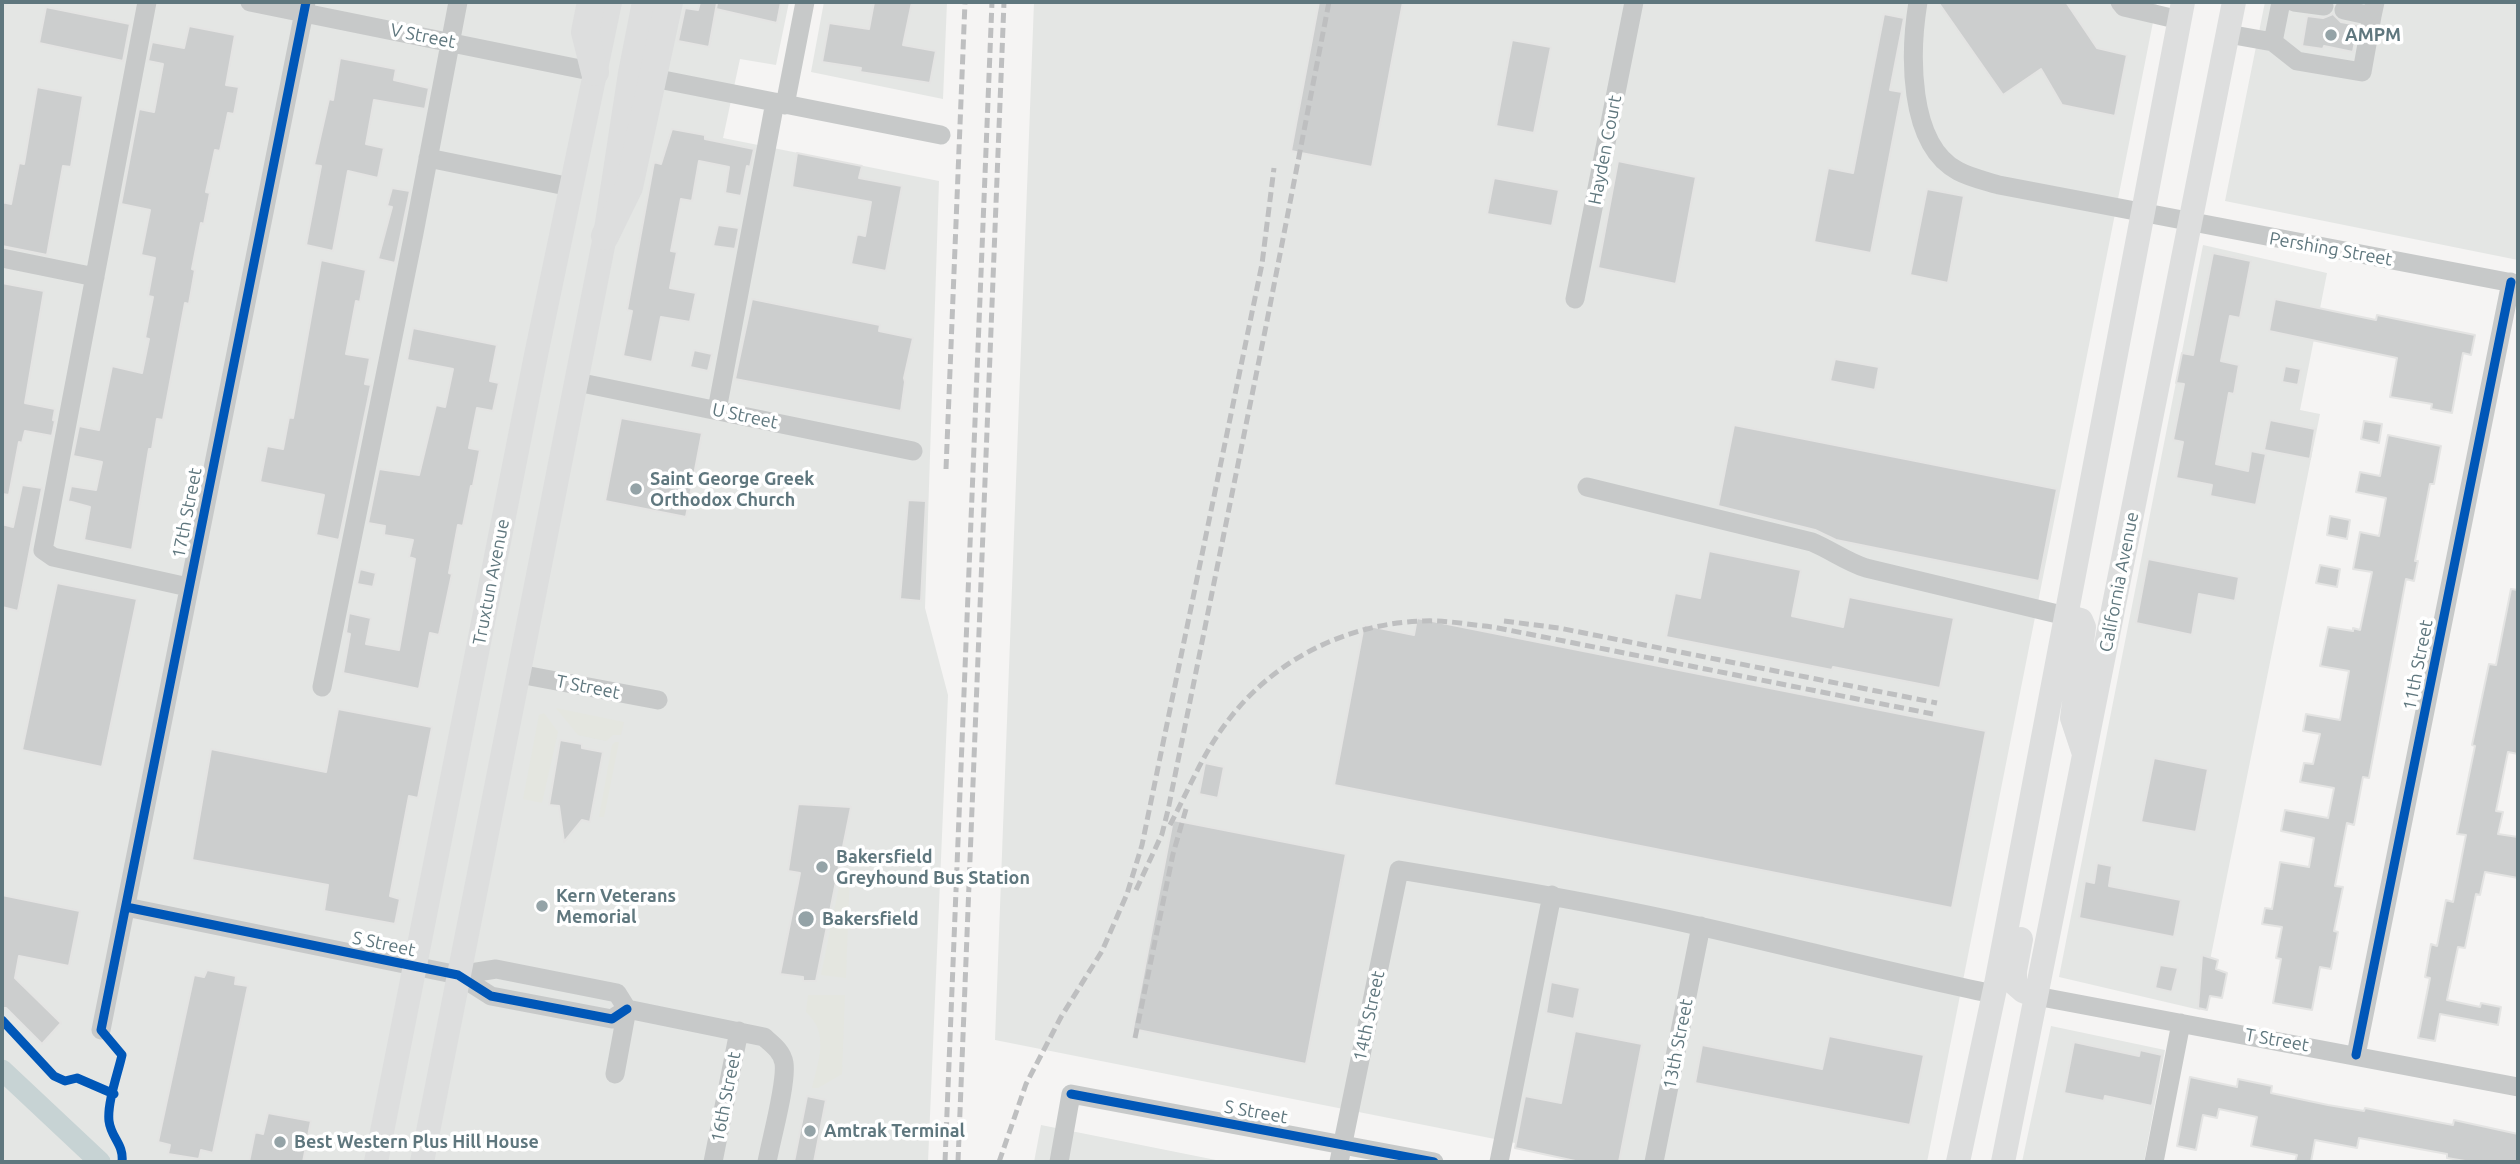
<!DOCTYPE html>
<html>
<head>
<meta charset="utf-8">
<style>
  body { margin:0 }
  #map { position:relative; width:2520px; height:1164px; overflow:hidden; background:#f5f4f3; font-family:Ubuntu,sans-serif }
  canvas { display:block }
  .frame { position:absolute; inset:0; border:4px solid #5f777e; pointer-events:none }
</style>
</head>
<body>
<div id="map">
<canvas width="2520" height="1164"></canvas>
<div class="frame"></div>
</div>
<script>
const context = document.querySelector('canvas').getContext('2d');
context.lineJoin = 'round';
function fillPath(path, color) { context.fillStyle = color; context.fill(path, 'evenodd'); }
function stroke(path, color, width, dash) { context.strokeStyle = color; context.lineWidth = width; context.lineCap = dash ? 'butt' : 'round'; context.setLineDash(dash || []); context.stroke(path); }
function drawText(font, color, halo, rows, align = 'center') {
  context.font = font + ' Ubuntu,sans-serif'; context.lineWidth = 7; context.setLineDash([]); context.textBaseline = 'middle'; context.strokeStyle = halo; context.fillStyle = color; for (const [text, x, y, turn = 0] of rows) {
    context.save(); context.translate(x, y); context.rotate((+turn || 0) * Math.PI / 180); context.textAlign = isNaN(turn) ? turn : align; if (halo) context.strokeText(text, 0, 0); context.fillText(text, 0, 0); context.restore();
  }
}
fillPath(new Path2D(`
  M2 2H789L776 65 740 59 723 138 939 181 925 608 948 695 928 1162H2Z
  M824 2H947L943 99 811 72Z
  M1034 2H2157L1927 1162H1611L995 1040Z
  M2265 2H2518V260L2225 201Z
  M2203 245 2327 273 2300 410 2320 414 2200 1010 2059 977Z
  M2051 1026 2165 1050 2144 1162H2022Z
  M1041 1125 1226 1162H1034Z`), '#e4e6e4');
fillPath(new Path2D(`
  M556 708 624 722 621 735H613L606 741 578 735Z
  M544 713 558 732 542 803 523 799 539 715Z
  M615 742H619L604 817H599L612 745Z
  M845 869H850L846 978 821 975 839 887 843 881Z
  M808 995H845L842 1074 818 1088H812C818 1062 830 1033 806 1012Z`), '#e4e6e0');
stroke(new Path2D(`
  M2 1070 100 1162`), '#c7d3d4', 21);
const building = new Path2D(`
  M700 2H781L777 23 716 9 717 3 709 47 678 41 685 8 698 10Z
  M874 2H912L903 45 936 51 930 83 860 72 861 68 822 62 829 23 869 29Z
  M1319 2H1403L1372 167 1291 151Z
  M1938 2H2066L2097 48 2127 55 2115 116 2062 105 2041 69 2003 95Z
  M46 7 130 24 123 61 39 43Z
  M1884 14 1904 18 1890 90 1902 92 1871 253 1814 242 1828 168 1853 173Z
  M2333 14 2341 22 2358 25 2353 52 2324 46 2323 49 2302 46 2307 16 2323 18Z
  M189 26 235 35 226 85 239 87 234 114 228 113 220 151 215 150 206 192 210 193 204 224 201 223 192 269 195 270 189 304 185 303 163 420 157 419 152 449H149L132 550 84 540 90 507 68 501 71 486 96 490 102 462 73 456 79 426 99 430 112 366 142 373 149 339 145 338 153 297 148 296 155 258 141 255 150 210 121 204 139 109 154 112 163 64 148 61 152 42 184 48Z
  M1512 40 1551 47 1534 133 1496 126Z
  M340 58 396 69 394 80 429 88 425 109 374 100 366 144 384 148 378 178 348 171 333 251 306 245 321 166 314 165 329 99 333 100Z
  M37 87 83 96 71 167 63 166 47 255 2 246V202L11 204 19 163 24 164Z
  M672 129 705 135V139L754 149 750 167 747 166 741 196 725 193 729 167 699 161 692 201 681 199 671 251 677 252 670 288 696 293 690 322 661 317 652 362 623 356 632 311 627 310 654 162 661 164Z
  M797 153 862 166 859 178 902 186 886 271 851 264 857 234 865 236 871 202 792 187Z
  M1618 161 1696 177 1676 284 1598 268Z
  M1494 178 1559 190 1552 226 1487 214Z
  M392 188 410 191 395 263 378 259 392 207 387 206Z
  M1927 189 1964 196 1948 283 1910 275Z
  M718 225 739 228 735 249 713 246Z
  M2213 253 2251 261 2240 318 2230 316 2221 361 2239 365 2234 394 2229 393 2216 464 2248 471 2251 451 2266 454 2256 505 2210 496 2212 485 2176 478 2183 442 2173 440 2184 384 2176 383 2182 353 2193 355Z
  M321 260 366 270 360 302 356 301 346 354 370 358 365 384 371 385 339 540 316 535 324 495 260 482 267 446 283 449 289 417 293 418Z
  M2 283 44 291 25 403 55 409 53 420 55 421 52 436 25 431 22 443 19 442 9 495 2 494Z
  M752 299 880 325 879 331 913 338 904 378 905 382 901 411 735 379Z
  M2275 299 2376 320 2377 315 2475 335 2471 355 2463 353 2452 413 2431 409 2432 404 2390 397 2397 358 2269 331Z
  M413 328 497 345 490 381 499 383 493 411 477 408 469 448 480 450 473 486H471L463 526 458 525 449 573 452 574 439 635 430 633 419 689 343 673 350 634 346 633 349 613 371 618 366 644 399 650 415 559 409 557 413 540 384 535 385 526 368 523 379 469 419 475 436 405 445 407 453 369 407 360Z
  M694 350 712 354 708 371 690 367Z
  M1835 359 1879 367 1875 390 1830 381Z
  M2285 366 2301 369 2298 385 2282 382Z
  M621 418 702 433 686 517 605 501Z
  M2270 420 2315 429 2310 459 2264 450Z
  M2364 421 2382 424 2379 443 2361 439Z
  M1734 425 2057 489 2039 581 1836 540 1815 530 1718 506Z
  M2388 435 2441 446 2434 484H2430L2415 561H2418L2414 581 2406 579 2369 778 2363 777 2354 825 2347 823 2335 886 2343 887 2334 931 2338 932 2331 969 2320 967 2312 1010 2273 1003 2281 959 2276 958 2282 927 2262 924 2265 908 2272 909 2280 862 2309 867 2314 838 2281 831 2285 810 2328 818 2334 788 2300 782 2304 763 2313 764 2320 734 2303 731 2306 714 2340 720 2349 671 2320 666 2328 627 2353 631V628L2360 630 2372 572 2353 569 2360 532 2379 536 2386 498 2356 492 2360 472 2380 476Z
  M22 485 42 488 18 611 2 607V524L13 527Z
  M908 500 926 501 921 601 900 599Z
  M2330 516 2350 520 2347 539 2327 535Z
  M1709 551 1801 570 1792 616 1843 627 1849 597 1954 618 1940 688 1833 667 1832 670 1666 637 1675 593 1700 598Z
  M2148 559 2239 577 2235 601 2199 594 2192 635 2136 623Z
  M2320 565 2340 569 2337 587 2316 583Z
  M360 569 376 573 373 587 357 584Z
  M57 583 137 599 102 767 22 750Z
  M2511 589 2518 590V754L2508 752 2496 811 2503 812 2498 834 2518 837V878L2485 872 2480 895 2476 894 2465 948 2458 947 2447 1000 2480 1007 2481 1003 2501 1007 2498 1025 2440 1014 2435 1041 2418 1038 2430 978 2425 977 2431 944 2437 946 2446 900 2453 902 2466 835 2457 834 2475 746 2472 745 2489 664 2496 665Z
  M1417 618 1986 731 1952 908 1334 785 1364 625 1414 635Z
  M338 709 432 727 418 798 409 796 390 896 400 899 395 924 324 911 328 885 192 860 211 749 326 772Z
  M560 740 582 744V748L603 752 590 822 582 820 564 842 559 806 549 805Z
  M2154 758 2208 769 2196 832 2141 822Z
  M1205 763 1224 767 1218 798 1199 794Z
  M798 804 851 807 816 981H803V977L780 974 800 873 788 871Z
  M1173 820 1346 854 1306 1064 1133 1029Z
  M2097 863 2112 866 2109 886 2181 900 2174 937 2079 918 2085 881 2094 883Z
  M2 895 80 911 69 966 19 956 15 978 61 1023 42 1044 6 1008H2Z
  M2202 955 2218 960 2216 969 2227 973 2222 998 2210 996 2207 1010 2198 1008Z
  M2160 965 2178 968 2172 992 2155 988Z
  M207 970 236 976 235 984 248 986 213 1153 201 1150 199 1159 168 1154 170 1145 158 1142 194 975 204 977Z
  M1551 982 1580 988 1574 1019 1546 1013Z
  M1575 1031 1642 1044 1619 1162H1580L1515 1148 1525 1096 1561 1103Z
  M1829 1036 1924 1055 1910 1125 1695 1083 1702 1045 1822 1069Z
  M2074 1042 2139 1056 2140 1050 2162 1055 2152 1106 2105 1096 2104 1101 2064 1093Z
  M2190 1077 2237 1087 2238 1079 2272 1086 2271 1093 2328 1105 2364 1111 2365 1108 2453 1125 2454 1120 2518 1134V1162H2471L2447 1158V1154L2359 1138 2357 1148 2315 1140 2311 1162H2295L2297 1155 2251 1146 2257 1117 2219 1109 2217 1118 2203 1115 2196 1150 2177 1146Z
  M807 1096 826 1100 814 1162H794Z
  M268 1113 311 1121 303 1162H249L255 1132 263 1134Z`);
fillPath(building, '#cccece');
stroke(building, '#e4e4e3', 2);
stroke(new Path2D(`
  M147 2 43 550 53 557 188 587
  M250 2 595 72
  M1918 2C1910 51 1907 144 1958 171 1971 178 1986 181 1999 185L2518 284
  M2120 2 2124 7 2180 20
  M2294 2 2324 6
  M2344 10 2372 16 2375 2
  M2228 34 2273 42 2281 2
  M2273 42 2297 61 2362 72 2372 16
  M643 76 941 135
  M785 105 805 2
  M428 158 571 187
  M2 258 95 277
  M1575 299 1634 2
  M577 382 913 451
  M717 410 775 102
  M1587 487 1812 542C1831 550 1847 562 1866 568L2066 616
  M519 674 658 700
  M322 687 414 233 458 2
  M126 907 458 975 491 996 612 1019 627 1009
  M458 975 496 969 617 993 627 1009 764 1037C772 1044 782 1051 784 1063 787 1083 771 1140 767 1162
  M2036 996 2518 1087
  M101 1030 306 2
  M2356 1055 2511 282
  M615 1074 627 1009
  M713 1162 739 1031
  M1059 1162 1071 1094 1434 1162
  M1339 1162 1399 870C1501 887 1602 904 1703 927 1800 949 1896 974 1993 994
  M1499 1162 1552 895
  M1654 1162 1701 926
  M2154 1162 2181 1023`), '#c7c9c9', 19);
stroke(new Path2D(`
  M2066 616 2081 620 2084 627 2072 718 2084 754
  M2021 939 2015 971V984L2023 991 2036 996
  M376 1162 536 355 610 2
  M422 1162 605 236 630 73 644 2
  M1958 1162 1996 984 2183 2
  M2003 1162 2234 2`), '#dddede', 24);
stroke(new Path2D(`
  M591 2 585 32 595 72
  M605 236 629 187 669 2`), '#dddede', 28);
stroke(new Path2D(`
  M946 469 965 2
  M1504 621 1559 628 1937 703
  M1170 825C1188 791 1203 753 1227 722 1273 660 1347 623 1424 621 1447 620 1471 625 1493 627L1933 714
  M1136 890 1162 834 1168 810 1267 321 1329 2
  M1135 1038 1173 854 1186 809
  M945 1162 992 2
  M958 1162 1004 2
  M999 1162 1026 1084 1061 1017 1102 951 1127 894 1142 845 1262 264 1274 168`), '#bebfc0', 5, [10, 5]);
stroke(new Path2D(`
  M126 907 458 975 491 996 612 1019 627 1009
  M2 1020 54 1076 65 1081 77 1078 114 1094
  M2356 1055 2511 282
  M1071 1094 1434 1162
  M122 1162C124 1144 111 1138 109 1121 107 1103 118 1073 122 1055L101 1030 306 2`), '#0057b8', 9);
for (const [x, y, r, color] of [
  [2331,35,7,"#94a3a7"],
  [636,489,7,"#94a3a7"],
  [822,867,7,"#94a3a7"],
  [542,906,7,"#94a3a7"],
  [806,919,9,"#94a3a7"],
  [810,1131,7,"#94a3a7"],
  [280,1142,7,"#94a3a7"]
]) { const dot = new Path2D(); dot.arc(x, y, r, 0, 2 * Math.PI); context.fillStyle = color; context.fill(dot); stroke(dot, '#fff', 2.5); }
drawText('bold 18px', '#5f777e', '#fff', [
  ["AMPM",2345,35],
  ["Saint George Greek",650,479],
  ["Orthodox Church",650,500],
  ["Bakersfield",836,857],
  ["Greyhound Bus Station",836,878],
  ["Kern Veterans",556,896],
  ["Memorial",556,917],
  ["Bakersfield",822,919],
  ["Amtrak Terminal",824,1131],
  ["Best Western Plus Hill House",294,1142]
], 'left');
drawText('18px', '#5f777e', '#fff', [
  ["V Street",423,36,11],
  ["Hayden Court",1605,150,-79],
  ["Pershing Street",2331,249,10],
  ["U Street",745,416,12],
  ["17th Street",187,513,-79],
  ["Truxtun Avenue",491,582,-79],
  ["California Avenue",2119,582,-79],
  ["11th Street",2418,665,-79],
  ["T Street",588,687,11],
  ["S Street",384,944,12],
  ["14th Street",1369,1016,-78],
  ["T Street",2277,1040,10],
  ["13th Street",1678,1044,-79],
  ["16th Street",726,1097,-79],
  ["S Street",1256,1112,10]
]);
</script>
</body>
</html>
